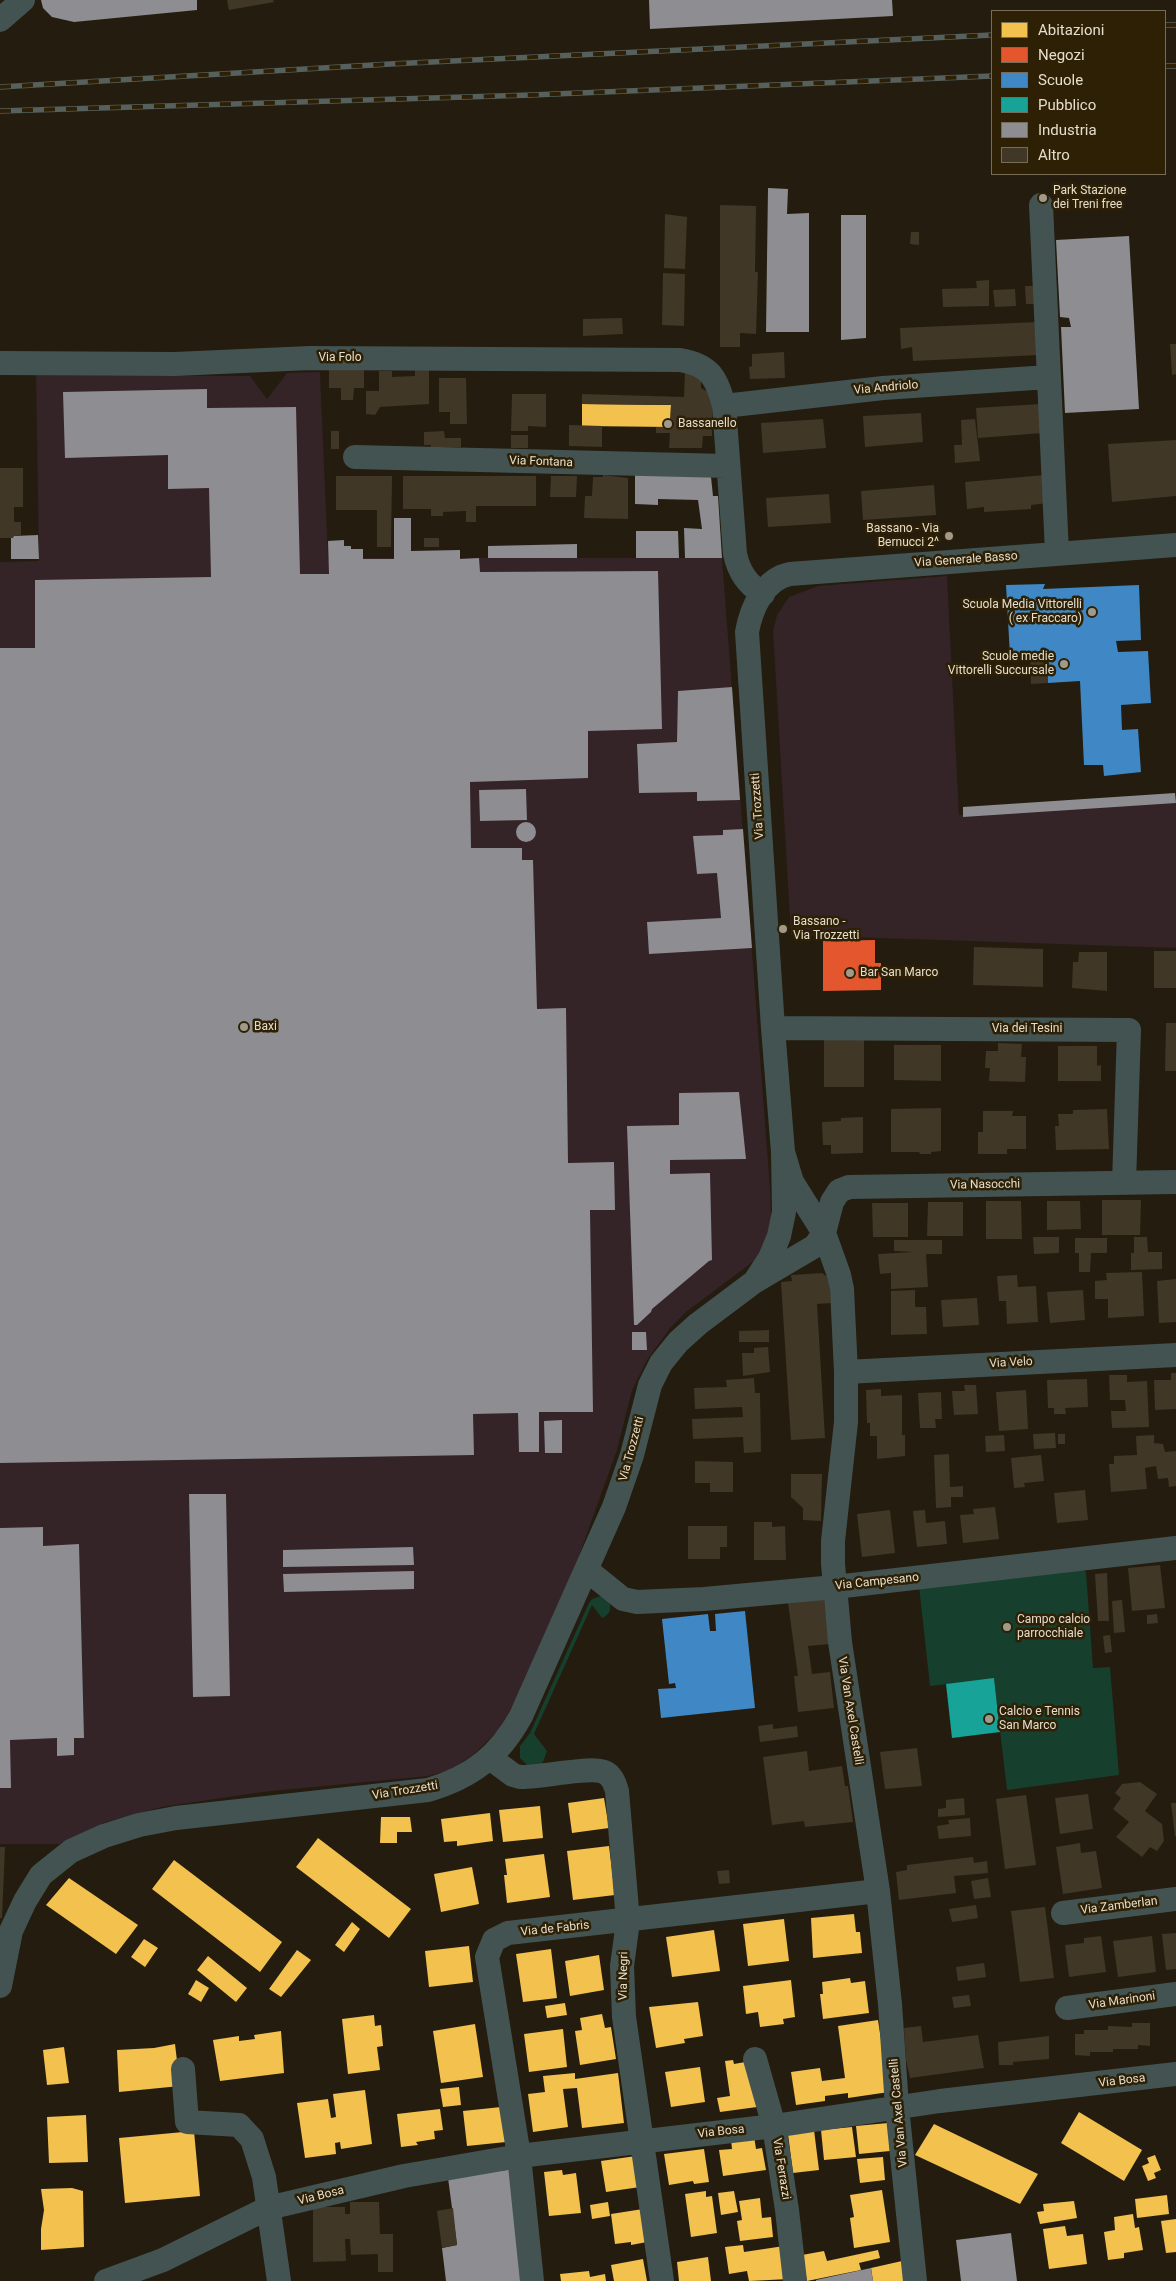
<!DOCTYPE html>
<html>
<head>
<meta charset="utf-8">
<style>
  body { margin:0 }
  #map { position:relative; width:1176px; height:2281px; overflow:hidden; background:#241c0e; font-family:Roboto,sans-serif }
  canvas { display:block }
  .legend { position:absolute; left:991px; top:10px; width:175px; height:165px; box-sizing:border-box; background:#2d2005; border:1px solid #776c55; margin:0; padding:6px 9px; list-style:none; font-size:15px; color:#e5ddcd }
  .legend li { display:flex; align-items:center; gap:10px; height:25px }
  .legend b { width:25px; border:1px solid #776c55 }
</style>
</head>
<body>
<div id="map">
<canvas width="1176" height="2281"></canvas>
<ul class="legend">
<li><b style="height:14px;background:#f2c14e"></b>Abitazioni</li>
<li><b style="height:14px;background:#e4572e"></b>Negozi</li>
<li><b style="height:14px;background:#3f88c5"></b>Scuole</li>
<li><b style="height:14px;background:#17a398"></b>Pubblico</li>
<li><b style="height:14px;background:#8d8d92"></b>Industria</li>
<li><b style="height:14px;background:#403726"></b>Altro</li>
</ul>
</div>
<script>
const context = document.querySelector('canvas').getContext('2d');
context.lineJoin = 'round';
function fillPath(path, color) { context.fillStyle = color; context.fill(path, 'evenodd'); }
function stroke(path, color, width, dash) { context.strokeStyle = color; context.lineWidth = width; context.lineCap = dash ? 'butt' : 'round'; context.setLineDash(dash || []); context.stroke(path); }
function drawText(font, color, halo, rows, align = 'center') {
  context.font = font + ' Roboto,sans-serif'; context.lineWidth = 5; context.setLineDash([]); context.textBaseline = 'middle'; context.strokeStyle = halo; context.fillStyle = color; for (const [text, x, y, turn = 0] of rows) {
    context.save(); context.translate(x, y); context.rotate((+turn || 0) * Math.PI / 180); context.textAlign = isNaN(turn) ? turn : align; if (halo) context.strokeText(text, 0, 0); context.fillText(text, 0, 0); context.restore();
  }
}
fillPath(new Path2D(`
  M320 372 328 558H722L770 1188 771 1218 769 1230 761 1251 754 1261 686 1312 671 1327 647 1360 632 1390 617 1450 575 1567 517 1698 499 1730 473 1755 450 1770 429 1776 262 1792 162 1807 106 1822 59 1844H0V562L39 561 36 375 250 376 267 399 287 373Z
  M947 576 959 815 1176 799V948L791 935 773 631 777 615 789 597 818 586Z`), '#342327');
fillPath(new Path2D(`
  M1079 1567 1086 1572 1093 1668 1110 1667 1119 1775 1007 1790 994 1679 930 1686 919 1586Z
  M601 1596 609 1601C612 1608 610 1615 602 1618L592 1605 534 1734 547 1751 543 1762 538 1766H528L520 1758V1746L530 1733 589 1603 592 1599Z`), '#163f2d');
fillPath(new Path2D(`
  M582 404 671 405 670 427 582 426Z
  M604 1798 609 1828 572 1833 568 1803Z
  M540 1806 543 1838 503 1842 499 1810Z
  M490 1813 493 1841 457 1846V1841L444 1842 441 1819Z
  M381 1817H410L412 1832H397V1843H380Z
  M318 1838 411 1909 389 1938 296 1867Z
  M609 1846 615 1895 573 1900 567 1851Z
  M544 1854 550 1897 507 1903 504 1875H507L505 1859Z
  M174 1860 282 1942 260 1972 152 1889Z
  M472 1867 479 1904 441 1912 434 1874Z
  M69 1878 138 1925 116 1954 46 1905Z
  M854 1914 856 1932H860L862 1953 813 1958 811 1918Z
  M784 1919 789 1961 748 1966 743 1924Z
  M352 1922 360 1929 344 1952 335 1945Z
  M714 1930 720 1971 672 1977 666 1937Z
  M144 1939 158 1948 145 1967 131 1957Z
  M469 1946 473 1982 429 1987 425 1951Z
  M551 1949 557 1998 523 2002 516 1954Z
  M297 1950 311 1960 281 1997 269 1989Z
  M599 1955 604 1990 570 1996 565 1961Z
  M208 1956 247 1988 236 2002 197 1970Z
  M850 1978 851 1983 865 1981 869 2013 823 2019 820 1994H823L822 1982Z
  M196 1980 209 1988 201 2002 188 1994Z
  M791 1980 795 2017 783 2019 784 2024 760 2027 758 2012 746 2014 743 1986Z
  M698 2002 703 2036 684 2039 685 2043 656 2048 649 2007Z
  M565 2003 567 2015 547 2018 545 2006Z
  M602 2014 605 2028 611 2027 616 2059 580 2065 575 2031 582 2030 580 2018Z
  M374 2015 375 2026 381 2025 383 2046 377 2047 380 2070 348 2074 342 2019Z
  M878 2020 889 2092 848 2098V2093L825 2096V2101L796 2105 791 2072 820 2068 822 2081 845 2078 838 2026Z
  M475 2024 483 2077 441 2083 433 2031Z
  M563 2029 567 2067 529 2072 524 2034Z
  M281 2031 284 2073 220 2081 213 2040 239 2036V2041L255 2039 254 2035Z
  M175 2044 180 2086 119 2092 117 2050 154 2048Z
  M64 2047 69 2083 47 2085 43 2050Z
  M733 2060 734 2064 751 2061 757 2107 720 2112 717 2098 730 2096 725 2061Z
  M700 2067 705 2102 671 2107 665 2072Z
  M575 2073V2079L618 2073 624 2123 582 2128 577 2088 563 2089 568 2127 533 2132 528 2094 545 2092 543 2076Z
  M459 2087 461 2105 443 2107 440 2089Z
  M365 2090 372 2144 341 2149 340 2142 335 2143 336 2154 305 2158 297 2103 328 2099 331 2118 336 2117 333 2094Z
  M501 2107 506 2142 467 2146 463 2111Z
  M440 2109 443 2130 434 2131 435 2139 416 2142 418 2145 401 2147 397 2114Z
  M1079 2112 1142 2150 1124 2181 1061 2143Z
  M86 2115 88 2162 49 2163 47 2117Z
  M888 2123 890 2151 859 2154 856 2126Z
  M934 2124 1038 2174 1020 2204 915 2155Z
  M852 2127 856 2157 824 2160 821 2130Z
  M814 2130 819 2170 793 2173 788 2134Z
  M194 2131 200 2196 125 2203 119 2138Z
  M754 2136 756 2149 762 2148 766 2170 723 2176 719 2150 732 2149 731 2139Z
  M704 2149 709 2182 694 2184 693 2181 669 2185 664 2154Z
  M1155 2155 1161 2170 1154 2173 1156 2178 1148 2181 1142 2166 1149 2163 1147 2158Z
  M636 2156 640 2187 606 2192 601 2161Z
  M883 2157 885 2180 860 2183 857 2159Z
  M562 2170 563 2175 576 2173 581 2213 549 2216 544 2172Z
  M72 2188 83 2191 84 2247 41 2250V2229L44 2210 41 2189Z
  M882 2190 890 2242 854 2248 850 2218 854 2217 850 2195Z
  M706 2191V2197L712 2196 717 2233 691 2237 685 2194Z
  M734 2191 738 2212 721 2215 718 2193Z
  M1167 2195 1169 2214 1137 2218 1135 2199Z
  M760 2198 762 2218 771 2217 773 2237 740 2241 737 2221 742 2220 739 2201Z
  M1074 2201 1077 2218 1040 2224 1037 2212 1044 2211 1043 2204Z
  M608 2202 610 2216 592 2219 590 2205Z
  M643 2209 647 2242 631 2245V2242L615 2244 611 2214Z
  M1133 2214 1135 2228 1139 2227 1143 2250 1124 2253V2258L1108 2260 1104 2232 1115 2230 1114 2217Z
  M1176 2219V2252L1166 2253 1161 2221Z
  M1065 2226 1067 2236 1083 2234 1087 2264 1049 2269 1043 2229Z
  M743 2245 744 2252 784 2246 789 2279 749 2281 747 2271 729 2274 725 2247Z
  M878 2250 880 2258 859 2263 861 2270 807 2281 802 2255 824 2251 827 2261Z
  M708 2257 711 2281H679L677 2262Z
  M643 2259 647 2281H614L611 2265Z
  M902 2261 906 2281H873L871 2268Z
  M589 2271 590 2277 605 2274 606 2281H561L560 2274Z`), '#f2c14e');
fillPath(new Path2D(`
  M875 940V963H881V990L823 991V941Z`), '#e4572e');
fillPath(new Path2D(`
  M1045 584 1043 589 1139 585 1141 640 1116 641 1118 652 1148 651 1151 703 1121 705 1122 730 1138 729 1141 772 1104 776 1103 765H1084L1080 681 1048 683 1046 655 1010 656 1006 585Z
  M745 1611 755 1708 661 1718 658 1689 676 1688 675 1683 669 1684 662 1619 708 1614 710 1631H716L715 1614Z`), '#3f88c5');
fillPath(new Path2D(`
  M994 1678 1000 1732 952 1738 946 1684Z`), '#17a398');
fillPath(new Path2D(`
  M41 0H197V10L74 22 52 17 43 8Z
  M649 0H892L893 16 650 29Z
  M768 188 788 189 787 214 809 213V332H766Z
  M841 215H866V338L841 340Z
  M1129 236 1139 409 1065 413 1061 327H1071L1069 318 1060 317 1056 240Z
  M207 389V408L296 407 300 574H329L328 541 344 540V546H351V549H363V559H394V518H411V551L460 550V559L479 558 480 572 658 571 662 729 588 731V778L470 782 471 848H522V860H533L537 1009 566 1008 568 1163 614 1162 615 1210H590L593 1412H539V1452H519L518 1413 473 1414 474 1455 0 1463V648H35V580L211 577 209 488 168 489V455L65 458 63 392Z
  M635 471 711 477 713 496H718L722 558H685L684 528 702 529 698 500 658 499V505L635 504Z
  M636 531H678L679 558H636Z
  M38 535 39 559H11V538L14 536Z
  M577 544V558H488V546Z
  M732 687 740 800 697 801V792L639 793 637 744 677 742 678 691Z
  M526 789 527 820 480 821 479 790Z
  M1175 793 1176 803 963 817V807Z
  M516 832a10 10 0 1 1 20 0a10 10 0 1 1-20 0Z
  M743 829 752 948 649 954 647 922 721 918 717 873 697 874 693 836 723 835V830Z
  M739 1092 746 1159 670 1160V1174L710 1173 712 1260 709 1261 652 1309 651 1312 637 1325H634L627 1126 679 1125V1093Z
  M632 1332H646L647 1350H632Z
  M562 1420V1453H545L544 1421Z
  M189 1494H226L230 1696 193 1697Z
  M43 1527V1546L79 1544 84 1738H74V1755L57 1756V1738L10 1740 11 1788H0V1528Z
  M413 1547 414 1565 283 1567V1550Z
  M414 1571V1589L284 1592 283 1574Z
  M514 2169 529 2281H446L442 2248 457 2245 448 2178Z
  M1011 2233 1017 2281H961L956 2240Z
  M871 2268 873 2281H816V2280Z`), '#8d8d92');
fillPath(new Path2D(`
  M227 0H273L274 2 229 10Z
  M720 205 756 206 755 272H758L756 334 740 333V347H720Z
  M665 214 687 217 685 269 664 268Z
  M911 232H919V245L910 244Z
  M663 273 685 274 684 326 662 325Z
  M989 280V306L943 307 942 289 977 288 976 281Z
  M1025 286H1035V304H1026Z
  M1015 289 1016 306 995 307 993 290Z
  M622 318 623 334 583 336V319Z
  M1038 322 1039 355 913 361 912 347 901 349 900 328Z
  M1170 344H1176V374L1172 375Z
  M784 352 785 378 750 379 749 367 752 366V354Z
  M329 368H364V388H354L353 400H341V388H329Z
  M685 369 701 373V388L712 394V436H703L702 448H669L670 433H656V427H670L671 405 582 404V394L684 397Z
  M415 370H429V404L380 407 375 415 366 414V391H379V371H392V377L415 376Z
  M439 378H466L467 424H450V412H439Z
  M512 394H546V427L528 426V431H511Z
  M1040 404 1043 433 978 438 976 408Z
  M921 413 923 442 865 447 863 416Z
  M823 419 826 448 763 453 761 423Z
  M975 419 980 461 955 463 954 445H962L961 420Z
  M569 425 602 426V447L569 446Z
  M331 431H339V449H331Z
  M444 431 445 438H461V447H431V445H424V432Z
  M511 435H528V448H511Z
  M1176 440V496L1112 502 1108 444Z
  M0 468H23V507H14V522H21V535L14 536 13 538H0Z
  M603 475 628 478V519L584 518 585 496H592L593 477H603Z
  M1045 475 1048 503 1031 505V509L984 512V507L967 509 965 482Z
  M336 476H392L391 547H377V510H336Z
  M403 476H536V506H476V522H466V511L443 512V516H431V509H403Z
  M551 476H577L576 497H550Z
  M934 485 936 515 863 520 861 491Z
  M829 494 831 523 768 527 766 498Z
  M424 538H439V547H424Z
  M1046 655 1048 683 1031 684 1030 656Z
  M974 947 1043 949V987L973 985Z
  M1154 951H1176V988H1154Z
  M1079 952H1107V991L1072 988 1073 962H1078Z
  M1166 1023H1176V1071H1165Z
  M824 1040H864V1087H824Z
  M998 1043 1022 1044 1021 1057H1026L1025 1082 989 1081 990 1068H985L986 1051H998Z
  M894 1045H941V1081L894 1080Z
  M1058 1046H1097V1066L1101 1065V1081H1058Z
  M941 1108V1151L931 1152V1154H920L919 1152H891V1109Z
  M1107 1109 1109 1149 1056 1150 1055 1126H1059L1058 1114H1073V1110Z
  M983 1111H1013L1012 1116H1026V1149H1007V1154H978V1132H983Z
  M863 1117V1153L831 1154V1145H823L822 1122 841 1121V1118Z
  M1102 1200H1141L1140 1235H1102Z
  M986 1201H1021L1022 1239H986Z
  M1047 1201H1080L1081 1229 1047 1230Z
  M928 1202H963V1236H927Z
  M872 1203H908V1237H873Z
  M1033 1237H1059V1253L1034 1254Z
  M1134 1237H1147L1148 1252H1162V1269L1131 1270V1253H1134Z
  M1075 1238H1107V1253H1091L1090 1272H1079V1253H1075Z
  M894 1240H942V1254H926L928 1287 891 1289V1273L880 1274 878 1254 914 1252 894 1251Z
  M1142 1272 1144 1316 1108 1318V1299H1095V1281L1107 1280 1106 1273Z
  M822 1273 829 1278 831 1303 817 1304 825 1438 791 1440 781 1282 792 1281 791 1275Z
  M1017 1275 1018 1287 1036 1286 1038 1322 1007 1324 1006 1301H999L997 1276Z
  M1176 1279V1322L1159 1323 1157 1281Z
  M915 1290V1307H926L927 1334 891 1335V1291Z
  M1083 1290 1085 1320 1050 1323 1047 1292Z
  M977 1298 979 1325 943 1327 941 1300Z
  M769 1330V1342H739V1331Z
  M768 1347 770 1372 743 1376 742 1353H754V1348Z
  M1171 1373H1176V1409L1155 1410 1154 1380H1171Z
  M1109 1375H1127V1382L1147 1381 1149 1427 1112 1428 1111 1411H1126L1125 1400H1110Z
  M754 1378 755 1393H760L761 1452 744 1453 743 1437 693 1439 692 1419 743 1417 742 1407 695 1409 694 1388 727 1387 726 1380Z
  M1087 1379 1088 1407 1065 1408 1066 1414H1054V1408H1048L1047 1380Z
  M964 1385H976L978 1414 954 1415 952 1391H965Z
  M881 1389V1396L902 1395V1435H905V1456L877 1459V1436H870V1423H867L866 1390Z
  M1026 1390 1028 1429 999 1431 996 1392Z
  M941 1392 942 1419H935L936 1428H920L918 1393Z
  M1055 1433 1056 1448 1034 1449 1033 1434Z
  M1058 1434H1065V1444H1058Z
  M1004 1435 1005 1451 986 1452 985 1436Z
  M1154 1435V1443L1163 1444 1165 1452 1176 1451V1486L1169 1487 1168 1478 1158 1479 1156 1466 1145 1468 1147 1489 1111 1492 1109 1464H1114V1456L1137 1455 1136 1436Z
  M949 1454 950 1487 963 1486V1497H951V1507L936 1508 934 1455Z
  M1041 1455 1044 1481 1024 1483 1025 1487 1014 1488 1011 1458Z
  M695 1461 733 1462V1492H710V1483H695Z
  M791 1474H822L821 1521 803 1520V1508L791 1497Z
  M1085 1490 1088 1520 1057 1523 1054 1493Z
  M995 1507 999 1539 963 1543 960 1515 974 1514 973 1509Z
  M890 1510 895 1553 862 1557 857 1514Z
  M925 1510 926 1523 945 1521 947 1544 917 1547 913 1511Z
  M754 1522H772V1527L785 1526 786 1560H754Z
  M688 1526H727V1547H720V1559H688Z
  M1160 1565 1165 1608 1132 1611 1128 1568Z
  M1107 1573 1109 1621H1098L1095 1574Z
  M824 1599 829 1644 808 1646 812 1674 830 1672 834 1708 798 1712 794 1676H798L788 1603Z
  M1122 1600 1125 1632 1114 1633 1112 1601Z
  M1157 1614 1158 1623 1147 1624V1615Z
  M1110 1635 1112 1652 1105 1653 1103 1636Z
  M773 1724V1729L797 1726 798 1737 760 1742 758 1726Z
  M917 1748 922 1786 885 1789 880 1752Z
  M807 1751 809 1771 842 1766 845 1786H848L853 1822 805 1827 804 1821 772 1825 763 1757Z
  M1140 1782 1157 1794 1145 1811 1162 1824 1164 1841 1157 1851 1150 1847 1142 1857 1116 1837 1129 1822 1113 1809 1121 1798 1115 1793 1122 1784Z
  M1088 1794 1093 1829 1060 1834 1055 1798Z
  M1026 1795 1036 1865 1005 1869 996 1799Z
  M964 1798 965 1815 938 1817V1809L946 1808V1800Z
  M1171 1803H1176V1836H1175Z
  M970 1818 971 1836 939 1839 937 1826 949 1824 948 1820Z
  M1080 1843 1081 1853 1096 1851 1102 1888 1063 1894 1056 1847Z
  M0 1847H5L2 1918H0Z
  M973 1857 974 1863 987 1861 988 1873 954 1876 956 1893 899 1900 896 1872 907 1870V1865Z
  M729 1870 730 1883 719 1884 717 1871Z
  M988 1878 991 1897 974 1899 971 1881Z
  M976 1905 978 1918 952 1922 949 1909Z
  M1045 1907 1054 1978 1020 1982 1011 1911Z
  M1176 1933V1969L1166 1970 1162 1934Z
  M1101 1936 1106 1972 1069 1977 1065 1945 1084 1943V1938Z
  M1152 1936 1156 1972 1118 1977 1113 1941Z
  M984 1963 986 1977 958 1981 956 1967Z
  M969 1995 971 2006 954 2008 952 1997Z
  M1132 2023H1150V2046L1138 2045V2049H1113V2052H1090V2056L1075 2055V2034H1084V2030H1108V2026L1132 2027Z
  M921 2026 923 2042 978 2035 984 2068 910 2078 906 2060 904 2028Z
  M1049 2036V2059L1013 2062V2065H999L998 2042Z
  M350 2202H379L380 2234H393V2272H378V2254L351 2255 350 2239H345L346 2261 313 2262V2207H345V2214H350Z
  M453 2208 457 2245 442 2248 437 2211Z`), '#403726');
stroke(new Path2D(`
  M0 20 23 0
  M1041 205 1057 553
  M0 363 175 364 310 358 680 360C710 365 717 378 724 406L735 554C739 572 747 584 763 594
  M724 406 883 388 1049 377
  M355 457 727 466
  M773 1028 1129 1030 1124 1183
  M783 1152 792 1182 824 1233 839 1275 842 1289 846 1372V1422L833 1541V1564L840 1642 878 1891 890 2004 897 2107 915 2281
  M755 1281 770 1258 779 1236 784 1212 783 1152 773 1028 747 632C751 609 764 579 790 574L1176 545
  M846 1372 1176 1355
  M587 1570 623 1599 637 1602 704 1599 835 1587 1176 1548
  M490 1758 513 1775 520 1777C540 1778 589 1766 604 1772 612 1775 615 1784 617 1791L628 1921 622 1966 624 2017 662 2281
  M1063 1913 1176 1899
  M0 1986 11 1931 25 1901 41 1875 71 1851 104 1836 139 1825 176 1818 428 1790C472 1777 499 1756 521 1716L614 1507 632 1455 650 1385 661 1363 678 1342 698 1324 754 1282 815 1246 824 1233 832 1202 839 1191 849 1187 1176 1182
  M1067 2008 1176 1994
  M755 2059 774 2126 787 2210 795 2281
  M183 2069 187 2122 239 2125 252 2139 264 2177 279 2281
  M106 2281 163 2260 268 2208 404 2176 519 2156 774 2126 940 2101 1176 2074
  M532 2281 519 2156 487 1957 494 1940 508 1933 878 1891`), '#435352', 24);
const rail = new Path2D(`
  M1165 25H1176
  M1165 66H1176
  M0 87 390 64 992 35
  M0 111 531 95 992 76`);
stroke(rail, '#56605d', 5.5);
stroke(rail, '#2d2005', 4, [11]);
for (const [x, y, r, color] of [
  [1043,198,5,"#a1998a"],
  [668,424,5,"#a1998a"],
  [949,536,5,"#a1998a"],
  [1092,612,5,"#a1998a"],
  [1064,664,5,"#a1998a"],
  [783,929,5,"#a1998a"],
  [850,973,5,"#a1998a"],
  [244,1027,5,"#a1998a"],
  [1007,1627,5,"#a1998a"],
  [989,1719,5,"#a1998a"]
]) { const dot = new Path2D(); dot.arc(x, y, r, 0, 2 * Math.PI); context.fillStyle = color; context.fill(dot); stroke(dot, '#2d2005', 2); }
drawText('12px', '#e5ddcd', '#2d2005', [
  ["Park Stazione",1053,191],
  ["dei Treni free",1053,205],
  ["Bassanello",678,424],
  ["Bassano - Via",939,529,"right"],
  ["Bernucci 2^",939,543,"right"],
  ["Scuola Media Vittorelli",1082,605,"right"],
  ["( ex Fraccaro)",1082,619,"right"],
  ["Scuole medie",1054,657,"right"],
  ["Vittorelli Succursale",1054,671,"right"],
  ["Bassano -",793,922],
  ["Via Trozzetti",793,936],
  ["Bar San Marco",860,973],
  ["Baxi",254,1027],
  ["Campo calcio",1017,1620],
  ["parrocchiale",1017,1634],
  ["Calcio e Tennis",999,1712],
  ["San Marco",999,1726]
], 'left');
drawText('12px', '#e5ddcd', '#2d2005', [
  ["Via Folo",340,358],
  ["Via Andriolo",886,388,-5],
  ["Via Fontana",541,462,2],
  ["Via Generale Basso",966,560,-4],
  ["Via Trozzetti",758,806,-94],
  ["Via dei Tesini",1027,1029],
  ["Via Nasocchi",985,1185,-1],
  ["Via Velo",1011,1363,-3],
  ["Via Trozzetti",632,1449,-75],
  ["Via Campesano",877,1582,-6],
  ["Via Van Axel Castelli",850,1711,81],
  ["Via Trozzetti",405,1791,-9],
  ["Via Zamberlan",1119,1906,-7],
  ["Via de Fabris",555,1929,-6],
  ["Via Negri",624,1976,-89],
  ["Via Marinoni",1122,2001,-8],
  ["Via Bosa",1122,2081,-7],
  ["Via Van Axel Castelli",899,2113,-95],
  ["Via Bosa",721,2132,-6],
  ["Via Ferrazzi",781,2169,81],
  ["Via Bosa",321,2196,-14]
]);
</script>
</body>
</html>
